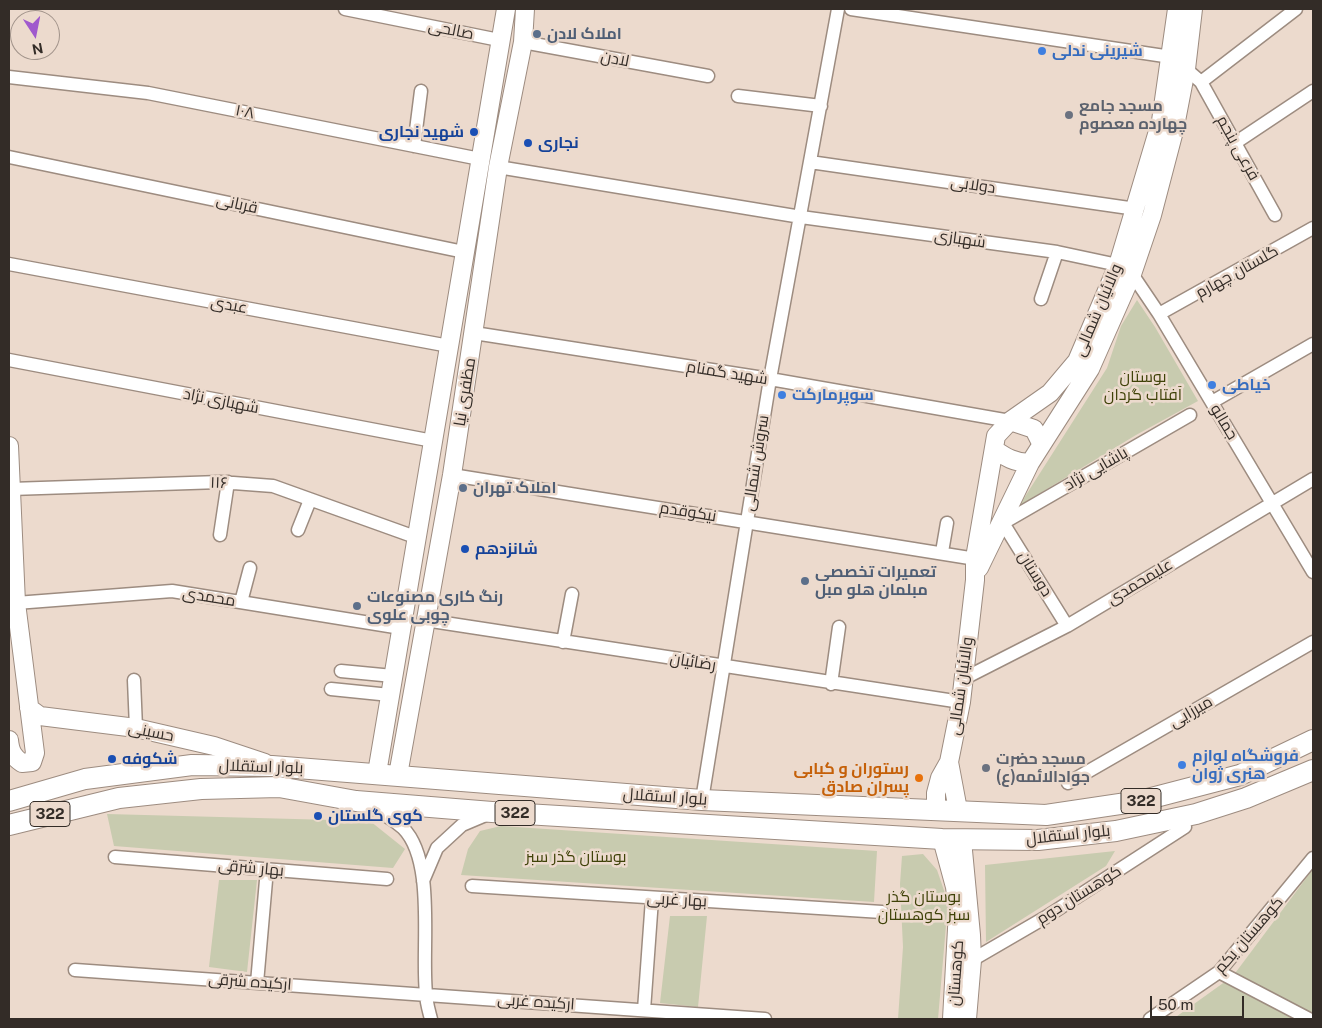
<!DOCTYPE html>
<html>
<head>
<meta charset="utf-8">
<style>
  body { margin:0 }
  #map { position:relative; width:1322px; height:1028px; overflow:hidden; background:#ecdacd; font-family:"Public Sans",sans-serif }
  canvas { display:block }
  .frame { position:absolute; inset:0; border:10px solid #332c27; pointer-events:none }
  .north { position:absolute; left:10px; top:10px; width:50px; height:50px; box-sizing:border-box; background:#ecdacd; border:1px solid #a2948b; border-radius:50%; rotate:169deg; font-size:14px; font-weight:700; line-height:20px; text-align:center; color:#332c27 }
  .north::after { content:''; display:block; margin:auto; width:18px; height:22px; background:#a059cd; clip-path:polygon(50% 0,100% 100%,50% 72%,0 100%) }
  .scale { position:absolute; left:1150px; top:996px; width:94px; height:22px; box-sizing:border-box; border:2px solid #332c27; border-top:0; padding-left:6px; font-size:15px; line-height:18px; white-space:nowrap; color:#332c27; -webkit-text-stroke:4px #ecdacd; paint-order:stroke }
</style>
</head>
<body>
<div id="map">
<canvas width="1322" height="1028"></canvas>
<div class="frame"></div>
<div class="north">N</div>
<div class="scale">50 m</div>
</div>
<script>
const context = document.querySelector('canvas').getContext('2d');
context.lineJoin = 'round';
function fillPath(path, color) { context.fillStyle = color; context.fill(path, 'evenodd'); }
function stroke(path, color, width, dash) { context.strokeStyle = color; context.lineWidth = width; context.lineCap = dash ? 'butt' : 'round'; context.setLineDash(dash || []); context.stroke(path); }
function drawText(font, color, halo, rows, align = 'center') {
  context.font = font + ' "Public Sans",Cairo,sans-serif'; context.lineWidth = 5; context.setLineDash([]); context.textBaseline = 'middle'; context.strokeStyle = halo; context.fillStyle = color; for (const [text, x, y, turn = 0] of rows) {
    context.save(); context.translate(x, y); context.rotate((+turn || 0) * Math.PI / 180); context.textAlign = isNaN(turn) ? turn : align; if (halo) context.strokeText(text, 0, 0); context.fillText(text, 0, 0); context.restore();
  }
}
fillPath(new Path2D(`
  M1137 300 1155 327 1198 401 1136 435 1019 506 1107 368 1121 326Z
  M107 814 370 821 405 849 393 868 114 846Z
  M501 826 877 851 874 902 461 875 468 849 480 831Z
  M1115 851 1106 866 986 942 985 865Z
  M923 854 937 870 948 902 938 1019H898L903 947 900 884 902 856Z
  M1313 869V1019H1173L1233 976Z
  M219 880H257L247 972 209 967Z
  M670 916H707L698 1007 660 1003Z`), '#c8cbaf');
const minor = new Path2D(`
  M345 9 499 40
  M851 9 1171 57
  M523 42 708 76
  M1186 69 1201 82 1275 215
  M9 77 148 93 480 159
  M1201 82 1296 9
  M738 96 821 106
  M1235 143 1313 91
  M414 146 421 91
  M9 157 464 252
  M810 162 1136 209
  M498 167 801 217 1057 252 1118 265
  M9 264 449 346
  M1132 274 1159 314 1313 572
  M1041 299 1057 252
  M1159 314 1313 228
  M474 333 770 379 1010 421
  M9 360 433 441
  M1212 402 1313 344
  M452 475 982 560
  M11 489 220 482 273 486 418 538
  M298 530 310 500
  M220 535 228 482
  M942 552 947 523
  M241 602 250 568
  M16 603 172 591 401 628
  M425 620 961 702
  M1067 626 1003 523 1190 415
  M563 642 572 594
  M341 671 393 676
  M963 679 1067 626 1313 479
  M134 680 136 728
  M831 684 839 627
  M331 689 390 695
  M1068 783 1313 642
  M702 800 770 379 838 9
  M367 806C380 812 393 819 403 828 436 861 421 949 426 993 426 1002 429 1011 431 1019
  M115 857 387 879
  M423 881 437 848 462 825 488 814
  M472 886 882 912
  M972 960 1046 917 1185 827
  M75 970 765 1019
  M1219 972 1309 1019
  M257 983 267 869
  M644 1010 652 899
  M1150 1019 1219 972 1313 858`);
const secondary = new Path2D(`
  M1010 421 1034 429 1041 443
  M9 446 16 603 35 753 32 762 22 763C13 757 10 751 9 740
  M994 449C1005 457 1015 463 1030 463
  M979 568 1030 463 1090 369 1132 274 1152 215 1174 131 1186 69 1193 9
  M29 708 40 716 136 728 214 746 265 763
  M949 762 958 810
  M377 773 506 9
  M398 775 452 475 498 167 523 42 525 9
  M936 809V793L940 778 949 762 961 702 975 580V558L996 436 1010 421 1050 393 1077 361 1118 265 1161 121 1177 9
  M942 839 955 887 958 911 952 1019
  M962 840 971 935 972 960 967 1019`);
const primary = new Path2D(`
  M9 801 85 779 192 765 272 766 702 800 1046 815 1140 801 1240 775 1313 740
  M9 825 119 798 201 789 279 787 356 801 492 812 942 839 1038 840 1116 831 1196 814 1246 798 1313 770`);
stroke(minor, '#9d8c80', 15);
stroke(secondary, '#9d8c80', 20);
stroke(primary, '#9d8c80', 22);
stroke(minor, '#fff', 12);
stroke(secondary, '#fff', 18);
stroke(primary, '#fff', 20);
for (const [x, y, r, color] of [
  [537,34,5,"#5c6f8a"],
  [1042,51,5,"#3f7fe0"],
  [1069,115,5,"#6b7280"],
  [474,132,5,"#1a4fb4"],
  [528,143,5,"#1a4fb4"],
  [1212,385,5,"#3f7fe0"],
  [782,395,5,"#3f7fe0"],
  [463,488,5,"#5c6f8a"],
  [465,549,5,"#1a4fb4"],
  [805,581,5,"#5c6f8a"],
  [357,606,5,"#5c6f8a"],
  [112,759,5,"#1a4fb4"],
  [1182,765,5,"#3f7fe0"],
  [986,768,5,"#6b7280"],
  [919,778,5,"#e8710a"],
  [318,816,5,"#1a4fb4"]
]) { const dot = new Path2D(); dot.arc(x, y, r, 0, 2 * Math.PI); context.fillStyle = color; context.fill(dot); stroke(dot, '#ecdacd', 2); }
for (const [x, y, w] of [
  [1141,801,40],
  [515,813,40],
  [50,814,40]
]) { const box = new Path2D(); box.roundRect(x - w / 2, y - 12.5, w, 25, 4); context.fillStyle = '#ecdacd'; context.fill(box); stroke(box, '#332c27', 1); }
drawText('bold 15px', '#332c27', null, [
  ["322",1141,801],
  ["322",515,813],
  ["322",50,814]
]);
drawText('16px', '#332c27', '#ecdacd', [
  ["صالحی",451,30,11],
  ["لادن",615,59,11],
  ["۱۰۸",245,112,11],
  ["فرعی پنجم",1238,148,61],
  ["دولابی",973,185,8],
  ["قربانی",237,204,12],
  ["شهبازی",960,239,8],
  ["گلستان چهارم",1237,272,-29],
  ["عبدی",229,305,10],
  ["والائیان شمالی",1098,310,-67],
  ["شهید گمنام",727,373,9],
  ["مظفری نیا",465,392,-81],
  ["شهبازی نژاد",221,401,11],
  ["جمالو",1224,422,59],
  ["سروش شمالی",756,463,-81],
  ["پاشایی نژاد",1096,469,-30],
  ["۱۱۶",219,483,2],
  ["نیکوقدم",688,512,9],
  ["دوستان",1035,574,58],
  ["علیمحمدی",1140,582,-31],
  ["محمدی",209,597,9],
  ["رضائیان",693,662,9],
  ["والائیان شمالی",961,686,-82],
  ["میرزایی",1191,712,-30],
  ["حسینی",151,732,11],
  ["بلوار استقلال",261,767,2],
  ["بلوار استقلال",665,797,4],
  ["بلوار استقلال",1068,835,-6],
  ["بهار شرقی",251,868,5],
  ["کوهستان دوم",1079,895,-32],
  ["بهار غربی",677,900,3],
  ["کوهستان یکم",1249,935,-49],
  ["کوهستان",956,973,-86],
  ["ارکیده شرقی",250,982,4],
  ["ارکیده غربی",536,1002,4]
]);
drawText('bold 16px', '#4e5e75', '#ecdacd', [
  ["املاک لادن",547,34],
  ["املاک تهران",473,488],
  ["تعمیرات تخصصی",815,572],
  ["مبلمان هلو مبل",815,590],
  ["رنگ کاری مصنوعات",367,597],
  ["چوبی علوی",367,615]
], 'left');
drawText('bold 16px', '#366cbe', '#ecdacd', [
  ["شیرینی ندلی",1052,51],
  ["خیاطی",1222,385],
  ["سوپرمارکت",792,395],
  ["فروشگاه لوازم",1192,756],
  ["هنری ژوان",1192,774]
], 'left');
drawText('bold 16px', '#5b616d', '#ecdacd', [
  ["مسجد جامع",1079,106],
  ["چهارده معصوم",1079,124],
  ["مسجد حضرت",996,759],
  ["جوادالائمه(ع)",996,777]
], 'left');
drawText('bold 16px', '#164399', '#ecdacd', [
  ["شهید نجاری",464,132,"right"],
  ["نجاری",538,143],
  ["شانزدهم",475,549],
  ["شکوفه",122,759],
  ["کوی گلستان",328,816]
], 'left');
drawText('16px', '#3f4208', '#ecdacd', [
  ["بوستان",1143,377],
  ["آفتاب گردان",1143,395],
  ["بوستان گذر سبز",576,857],
  ["بوستان گذر",924,897],
  ["سبز کوهستان",924,915]
]);
drawText('bold 16px', '#c56008', '#ecdacd', [
  ["رستوران و کبابی",909,769],
  ["پسران صادق",909,787]
], 'right');
</script>
</body>
</html>
